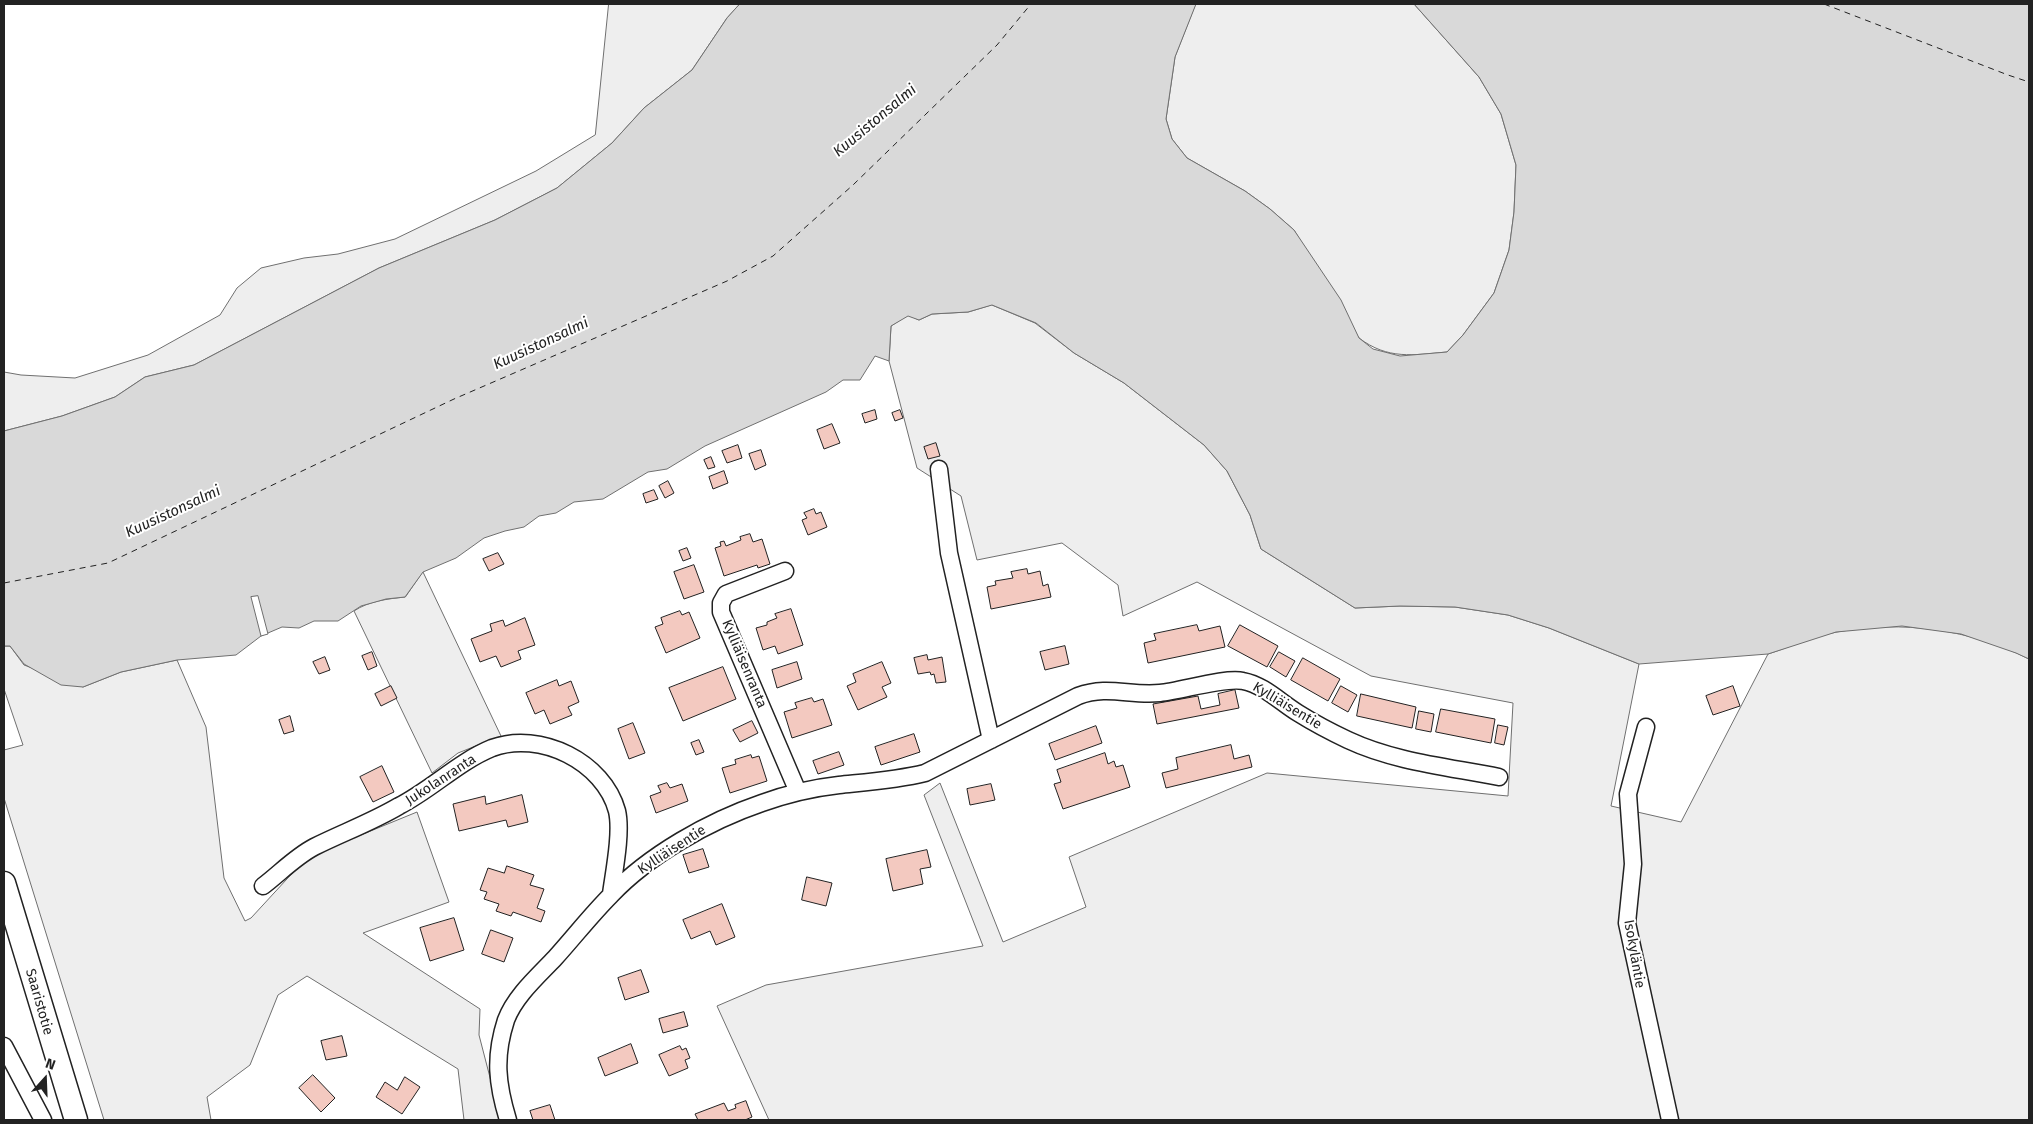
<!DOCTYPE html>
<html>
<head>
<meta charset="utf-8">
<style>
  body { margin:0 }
  #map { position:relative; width:2033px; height:1124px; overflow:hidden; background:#fff; font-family:"Fira Sans",sans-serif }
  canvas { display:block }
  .frame { position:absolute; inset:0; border:5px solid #222; pointer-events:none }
  .north { position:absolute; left:20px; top:1054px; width:50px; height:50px; -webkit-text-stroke:4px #fff; paint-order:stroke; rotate:20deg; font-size:14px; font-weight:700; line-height:20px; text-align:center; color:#222 }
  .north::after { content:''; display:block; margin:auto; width:18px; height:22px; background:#222; clip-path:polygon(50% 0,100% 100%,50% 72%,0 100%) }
</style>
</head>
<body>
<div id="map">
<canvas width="2033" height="1124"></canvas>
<div class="frame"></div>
<div class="north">N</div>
</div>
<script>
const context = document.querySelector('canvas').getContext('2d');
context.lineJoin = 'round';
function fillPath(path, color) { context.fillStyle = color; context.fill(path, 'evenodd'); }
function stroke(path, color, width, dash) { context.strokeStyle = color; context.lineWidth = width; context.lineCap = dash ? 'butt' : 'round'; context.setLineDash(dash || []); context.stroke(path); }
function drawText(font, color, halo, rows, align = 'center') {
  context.font = font + ' "Fira Sans",sans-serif'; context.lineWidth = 4; context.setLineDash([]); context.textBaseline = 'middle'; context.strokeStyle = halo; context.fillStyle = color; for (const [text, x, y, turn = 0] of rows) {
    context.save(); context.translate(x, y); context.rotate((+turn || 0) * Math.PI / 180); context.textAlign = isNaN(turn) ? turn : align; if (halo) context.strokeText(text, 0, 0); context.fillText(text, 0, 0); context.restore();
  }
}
const green = new Path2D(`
  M609 4H740L727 18 692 70 644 108 612 143 557 188 495 220 379 268 194 365 145 377 115 397 62 416 4 431V372L21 375 75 378 148 355 220 315 237 288 261 268 304 258 338 254 395 239 536 171 595 135Z
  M1196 4H1414L1479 77 1501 114 1516 165 1514 212 1509 250 1494 293 1463 335 1447 352C1413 355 1388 360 1359 338L1294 230 1270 209 1245 191 1187 158 1172 139 1166 119 1175 57Z
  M992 305 1035 323 1074 353 1124 383 1204 445 1227 471 1250 515 1261 549 1355 608 1400 606 1455 607 1508 615 1549 628 1639 664 1611 806 1681 822 1768 654C1790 647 1814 636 1837 632 1902 620 1970 629 2029 659V1120H769L717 1006 766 985 983 946 924 795 940 783 1003 942 1086 907 1069 857 1267 773 1508 796 1513 703 1371 676 1197 582 1123 616 1118 585 1062 543 977 560 961 496 917 468 889 361 891 326 908 315 919 320 932 314 968 312Z
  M423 572 501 736 458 753 432 773 354 611C369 601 387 599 405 597Z
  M4 646H10L24 665 83 687 121 672 177 660 206 727 224 878 245 921 251 918 298 867 324 850 417 812 449 902 363 933 480 1009 479 1035 501 1120H464L458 1069 307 976 278 995 250 1065 207 1097 211 1120H104L4 798V750L23 745 4 689Z`);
fillPath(green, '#eee');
stroke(green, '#6f6f6f', 1);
const water = new Path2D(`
  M740 4H1196L1175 57 1166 119 1172 139 1187 158 1245 191 1270 209 1294 230 1341 300 1359 338 1373 349 1400 356 1447 352 1463 335 1494 293 1509 250 1514 212 1516 165 1501 114 1479 77 1414 4H2029V659L2016 653 1961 634 1902 626 1836 632 1768 654 1639 664 1549 628 1508 615 1455 607 1400 606 1355 608 1261 549 1250 515 1227 471 1204 445 1124 383 1074 353 1036 323 992 305 968 312 932 314 919 320 908 316 891 326 889 361 875 356 860 380H843L826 392 705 446 667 469 648 472 603 499 574 502 556 513 539 516 524 527 505 531 484 538 456 558 423 572 405 597 386 599 361 606 338 621H314L299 628 282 627 261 636 236 655 177 660 121 672 83 687 61 685 24 664 10 646H4V431L62 416 115 397 145 377 194 365 379 268 495 220 557 188 612 143 644 108 692 70 727 18Z`);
fillPath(water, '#d9d9d9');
stroke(water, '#6f6f6f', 1);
const pier = new Path2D(`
  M258 596 268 634 261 636 251 597Z`);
fillPath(pier, '#fff');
stroke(pier, '#6f6f6f', 1);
stroke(new Path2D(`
  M1824 4 2008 75 2029 82
  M4 583 108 563 454 399 727 281 773 256 853 185 997 45 1031 4`), '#222', 1, [6, 5]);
const building = new Path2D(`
  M875 410 877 419 865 423 862 414Z
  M900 410 903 418 895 421 892 413Z
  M832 424 840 443 824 449 817 430Z
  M936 443 940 456 928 459 924 447Z
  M738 445 742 458 727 463 722 451Z
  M761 450 766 465 755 470 749 454Z
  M711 457 715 467 708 469 704 460Z
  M724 471 728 483 713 489 709 477Z
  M668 481 674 493 665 498 659 486Z
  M654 490 658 499 646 503 643 494Z
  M814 509 816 514 821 512 827 527 808 535 802 520 807 518 804 513Z
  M750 534 753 542 762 539 770 564 758 568 757 565 724 576 715 548 721 546 720 542 724 541 726 546 741 540 740 537Z
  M687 548 691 558 683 561 679 551Z
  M498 553 504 564 489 571 483 559Z
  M694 565 704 592 684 599 674 572Z
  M1027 569 1028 574 1040 571 1043 586 1048 584 1051 597 991 609 987 587 996 585 995 581 1013 578 1011 572Z
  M791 609 803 645 778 654 775 646 763 650 756 628 767 625V622L777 618 775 614Z
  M680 611 682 615 689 612 700 638 666 653 655 627 663 624 661 618Z
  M525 618 535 645 518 651 521 659 501 667 496 656 480 662 471 639 492 631 490 624 503 620 505 626Z
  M1197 625 1199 631 1220 626 1225 647 1148 663 1144 643 1156 640 1154 634Z
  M1240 625 1278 646 1267 667 1228 646Z
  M1065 646 1069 664 1045 670 1040 652Z
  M372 652 377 666 368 670 362 656Z
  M1279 652 1295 661 1286 677 1270 667Z
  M927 655 928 660 942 657 946 682 936 683 934 674 931 675 930 672 918 674 914 658Z
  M325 657 330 670 319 674 313 662Z
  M1303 658 1340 679 1328 701 1291 680Z
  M797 662 802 679 777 688 772 670Z
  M882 662 891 683 882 687 887 697 858 710 847 686 856 682 853 674Z
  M723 667 736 699 683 721 669 688Z
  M557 680 559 686 571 681 579 702 568 707 572 715 550 724 544 710 535 714 526 693Z
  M391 686 397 698 381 706 375 694Z
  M1341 686 1357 695 1348 712 1332 703Z
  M1733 686 1740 706 1713 715 1706 696Z
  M1235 690 1239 708 1157 724 1153 704 1198 696 1201 709 1220 705 1218 694Z
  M1361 694 1416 707 1412 728 1357 716Z
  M812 698 814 702 823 699 832 725 792 738 784 712 797 708 795 703Z
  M1441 709 1495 719 1491 743 1436 732Z
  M1419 711 1434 714 1431 732 1416 729Z
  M290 716 294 731 284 734 279 720Z
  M752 721 758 733 740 742 733 730Z
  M633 723 645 753 629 759 618 729Z
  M1498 725 1508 727 1504 745 1495 743Z
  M1096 726 1102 743 1055 760 1049 744Z
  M914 734 920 752 881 765 875 747Z
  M699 740 704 752 696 755 691 743Z
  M1231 745 1234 759 1249 755 1252 767 1166 788 1162 773 1178 769 1176 758Z
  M839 752 844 765 818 774 813 761Z
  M1105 753 1108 764 1114 761 1116 767 1123 765 1130 787 1063 809 1054 784 1061 782 1057 770Z
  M751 755 752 758 759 756 767 781 730 793 722 768 736 764 735 760Z
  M382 766 394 792 373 802 360 777Z
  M667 783 670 788 682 784 688 801 656 813 650 796 661 792 658 786Z
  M991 784 995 800 970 805 967 789Z
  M522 795 528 822 508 827 506 820 459 831 453 804 485 796 486 804Z
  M703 849 709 867 689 873 683 855Z
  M927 850 931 867 920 869 923 884 893 891 886 859Z
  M507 866 534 875 530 885 544 889 537 908 545 911 541 922 513 912 511 916 496 911 499 904 484 899 487 892 480 890 488 868 504 873Z
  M807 877 832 883 826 906 802 900Z
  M722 904 735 937 716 945 710 931 691 939 683 920Z
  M454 918 464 950 430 961 420 928Z
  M491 930 513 938 504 962 482 954Z
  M641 970 649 992 625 1000 618 978Z
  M684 1012 688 1026 663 1033 659 1019Z
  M342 1036 347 1056 326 1060 321 1041Z
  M631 1044 638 1063 605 1076 598 1058Z
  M680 1046 682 1050 686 1048 690 1058 685 1060 688 1068 669 1076 659 1055Z
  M313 1075 335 1098 321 1112 299 1088Z
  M405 1077 420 1087 402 1114 376 1097 385 1082 397 1090Z
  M746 1101 752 1117 745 1120H698L695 1114 724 1103 728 1111 736 1108 735 1105Z
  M550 1105 555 1120H533L530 1111Z`);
fillPath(building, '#f3c9c0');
stroke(building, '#222', 1);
const street = new Path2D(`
  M939 469 949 553 991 740
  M785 571 726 594 721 603V612L798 792
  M1646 727 1628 794 1633 864 1627 923 1670 1120
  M263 886C279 874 295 857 314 847 342 833 372 822 399 806 432 789 458 762 492 748 540 730 604 762 617 811 622 832 614 872 611 894
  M4 1046 43 1120
  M508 1120C497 1084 494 1057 506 1020 515 996 538 976 555 958 574 937 591 915 611 895 649 855 709 821 762 803 787 794 812 788 839 785 868 782 897 780 925 773L1078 696C1108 685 1129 696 1160 693 1181 691 1225 677 1243 681 1264 685 1280 702 1298 713 1314 723 1331 732 1348 740 1395 762 1449 767 1499 777`);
const secondary = new Path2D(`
  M4 883 76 1120`);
stroke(street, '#222', 19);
stroke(secondary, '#222', 25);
stroke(street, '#fff', 16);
stroke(secondary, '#fff', 22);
drawText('14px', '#222', '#fff', [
  ["Kylliäisenranta",744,664,67],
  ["Kylliäisentie",1287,706,31],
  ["Jukolanranta",441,780,-33],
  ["Kylliäisentie",672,850,-33],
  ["Isokyläntie",1634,954,80],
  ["Saaristotie",39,1002,74]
]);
drawText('italic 15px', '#222', '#fff', [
  ["Kuusistonsalmi",875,121,-40],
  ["Kuusistonsalmi",541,344,-25],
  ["Kuusistonsalmi",173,512,-25]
]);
</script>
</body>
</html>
